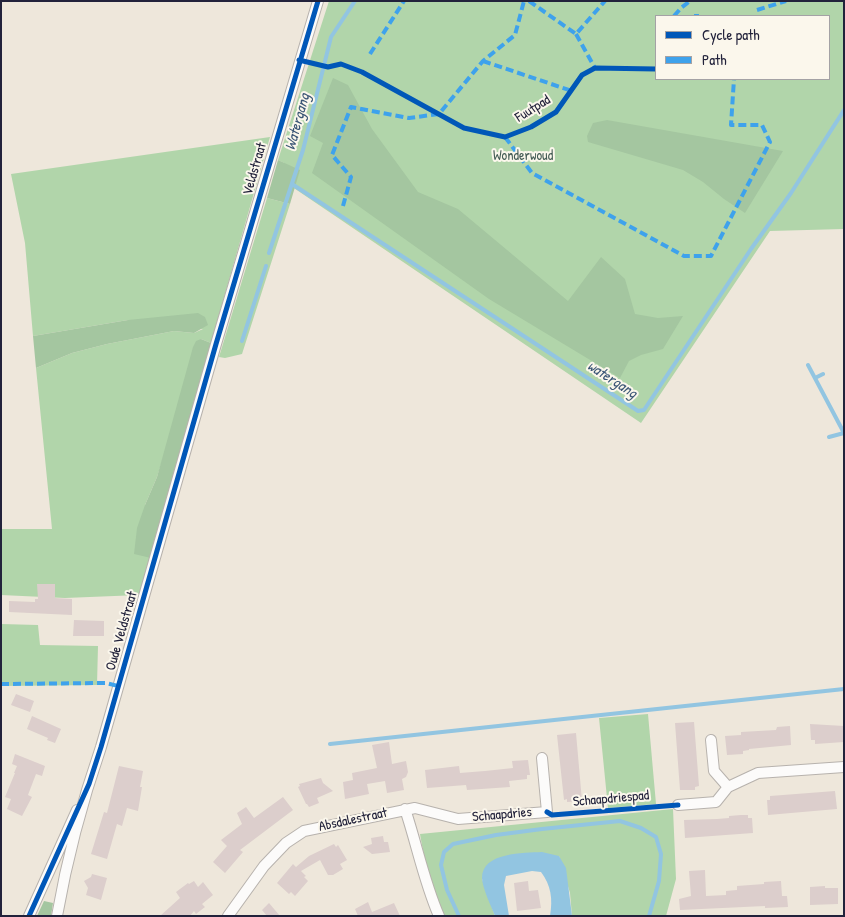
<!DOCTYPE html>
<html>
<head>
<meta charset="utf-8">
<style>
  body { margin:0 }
  #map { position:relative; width:845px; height:917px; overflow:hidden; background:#eee7db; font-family:"Patrick Hand",sans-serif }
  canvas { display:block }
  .frame { position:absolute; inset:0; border:2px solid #22223b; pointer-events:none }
  .legend { position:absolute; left:655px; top:15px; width:175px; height:65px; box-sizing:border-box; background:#fbf7ec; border:1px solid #a4a2a5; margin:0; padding:6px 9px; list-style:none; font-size:15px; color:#22223b }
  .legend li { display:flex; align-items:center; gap:10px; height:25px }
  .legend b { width:25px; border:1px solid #a4a2a5 }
</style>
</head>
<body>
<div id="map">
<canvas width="845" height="917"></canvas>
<div class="frame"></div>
<ul class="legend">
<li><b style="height:6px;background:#0057b8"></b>Cycle path</li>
<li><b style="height:6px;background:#3ea2ec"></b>Path</li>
</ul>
</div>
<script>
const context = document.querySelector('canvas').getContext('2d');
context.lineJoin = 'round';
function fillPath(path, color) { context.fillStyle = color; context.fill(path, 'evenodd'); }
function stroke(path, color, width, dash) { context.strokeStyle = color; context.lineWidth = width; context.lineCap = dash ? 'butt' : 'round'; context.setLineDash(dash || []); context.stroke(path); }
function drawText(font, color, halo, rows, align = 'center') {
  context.font = font + ' "Patrick Hand",sans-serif'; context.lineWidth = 4; context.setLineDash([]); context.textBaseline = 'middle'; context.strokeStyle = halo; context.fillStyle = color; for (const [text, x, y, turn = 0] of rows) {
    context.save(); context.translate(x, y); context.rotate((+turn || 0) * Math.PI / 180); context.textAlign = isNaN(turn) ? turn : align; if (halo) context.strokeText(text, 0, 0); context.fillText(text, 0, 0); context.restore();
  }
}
fillPath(new Path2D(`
  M329 1H844V229L770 231 641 423 279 178 284 163 278 160ZM656 16H829V79H656Z
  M270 137 211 343 201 339 157 477 145 505 151 558 139 595 65 598 1 595V529H52L36 368 72 353 107 344 174 331 194 333 203 329 128 320 33 336 25 243 11 174Z
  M267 198 290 204 242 354 225 358 219 357Z
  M1 624 38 625 40 645 98 646 97 685 1 686Z
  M648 714 656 804 608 808 599 718Z
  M673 809 676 879 666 916H572L570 893 559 856 482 879 495 916H444C432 888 425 864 420 834Z`), '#b1d5aa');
fillPath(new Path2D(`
  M333 78 348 85 372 129 418 192 458 209 568 301 601 257 625 279 635 314 658 318 683 316 663 349 641 355 629 361 620 378 489 299 312 173 323 143 310 136Z
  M607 120 783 151 745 213 724 199 703 182 683 170 588 142 587 136 593 123Z
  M278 160 300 170 290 204 267 198Z
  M198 313 205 317 208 325 194 333 174 331 107 344 72 353 36 368 33 336 128 320Z
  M201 339 211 343 151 558 134 554 137 528 145 505 157 477 193 347 196 341Z
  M44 901 53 903 51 916H37Z`), '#a4c6a0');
fillPath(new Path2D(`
  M542 852 559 856 566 868 572 916H550C553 899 551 885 541 872L532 871 506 876 504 885 509 916H495C491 906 482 887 482 878 482 852 524 853 542 852Z`), '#92c5e1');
stroke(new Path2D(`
  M292 184 638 411 644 410 751 249 791 193 844 110
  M269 253 303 150 331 37 355 1
  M242 341 266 266
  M808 365 844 433
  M815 378 823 374
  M829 437 844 433
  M330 744 844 689
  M459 916 447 890 441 865 444 852 453 844 496 835 542 829 620 821 641 828 656 837 661 854 659 881 649 916`), '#92c5e1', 4);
fillPath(new Path2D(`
  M37 584H55V598L72 599V615L9 612V601L35 602V599H38Z
  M74 620 104 621V636H73Z
  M16 694 34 701 30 712 11 705Z
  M32 716 61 729 55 743 47 740 48 738 27 729Z
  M694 722 699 786 695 787V790H680L675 723Z
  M810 724 844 726V742L815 744V740H811Z
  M790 726 791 745 749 749V750L743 751V754L727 755 725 736 741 735V732L776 730 777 727Z
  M576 733 582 801 567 802V799L564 800 557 735Z
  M389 742 392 764 406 761 408 772 406 777 402 779 404 790 387 793 385 781 367 784 369 794 345 799 343 782 353 780 352 773 377 768 372 745Z
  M15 754 45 766 42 776 36 774 28 795 32 797 22 816 7 809 11 799 5 797 15 773H14L17 766 12 764Z
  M528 760 530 775H527V779L509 781 510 787 467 790 466 785 427 788 425 770 459 766 460 773 485 771 513 768 512 761Z
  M119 766 143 771 140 787H142L138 811 127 808 122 826 117 824 107 859 91 854 104 812 107 813Z
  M321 778 323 783 333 791 317 798 319 803 309 807 307 804H306L298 787 300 786 299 784Z
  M835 791 837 809 768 815 767 800H770V796Z
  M283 797 293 810 240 850 243 852 225 873 213 862 227 846 221 840 242 824 237 813 246 807 254 818Z
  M741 815H748V818H752L753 833 685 838 684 820 717 819 729 818V816Z
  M383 836 384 842H388L390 852 372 854 363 847 372 844 371 838Z
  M334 844 336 847 338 845 347 860 340 864 343 869 333 875H328L320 860 301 871 306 876 304 877 308 881 295 896 291 892 289 894 277 883 293 864 296 867 309 856Z
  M705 870 706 896 726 895V891L737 890V886L764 884V882L781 881 782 896H787L788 907 765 908V906L680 910 679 899 691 896 689 871Z
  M92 874 107 878 101 900 86 895 88 888 84 881 91 877Z
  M194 881 198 887 203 882 213 895 202 904 205 907 196 914 194 911 190 916H160L180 898 176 892 188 883 189 884Z
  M528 881 529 891 538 890 541 908 517 911 514 883Z
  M825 886V888H838V904L810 905V887Z
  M368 902 372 912 394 903 400 916H358L355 909Z
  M269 903 280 916H267L262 910Z`), '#dccecc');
const street = new Path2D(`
  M711 740 714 771 728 787
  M678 805 716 802 728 787 758 773 844 767
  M405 809C417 845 424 882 439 916
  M29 916 77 810
  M57 916C67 859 82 802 101 747L216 344 318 1
  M228 916 264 866 286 843 304 831 415 808 458 819 547 812 542 758`);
stroke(street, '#b7b2ad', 12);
stroke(street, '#fcfbfa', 10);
stroke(new Path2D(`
  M529 1 576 34 605 1
  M757 10 786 1
  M674 16 681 8 690 1
  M694 16H699
  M576 34 595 68
  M370 54 404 1
  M483 61 572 91
  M505 137 532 173 684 256H711L770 142 762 125H731L734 79
  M343 206 351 177 332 155 351 107 409 118 439 114 483 61 515 35 524 1
  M1 684 106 683 118 686`), '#3ea2ec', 4, [8, 4]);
stroke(new Path2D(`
  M299 60 328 67 341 64 362 72 464 128 505 137 531 127 556 112 582 75 595 68 656 69
  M547 812 552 815 678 805
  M29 916 89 784 101 747 216 344 318 1`), '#0057b8', 5);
drawText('14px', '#22223b', '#fbf7ec', [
  ["Fuutpad",533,109,-32],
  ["Veldstraat",255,169,-74],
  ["Oude Veldstraat",122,631,-74],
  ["Schaapdriespad",611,799,-5],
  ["Schaapdries",502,815,-5],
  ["Absdalestraat",353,820,-12]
]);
drawText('14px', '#435b54', '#fbf7ec', [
  ["Wonderwoud",523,156]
]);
drawText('italic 15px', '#3b5676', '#fbf7ec', [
  ["Watergang",298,122,-75],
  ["watergang",612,380,33]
]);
</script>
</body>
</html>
